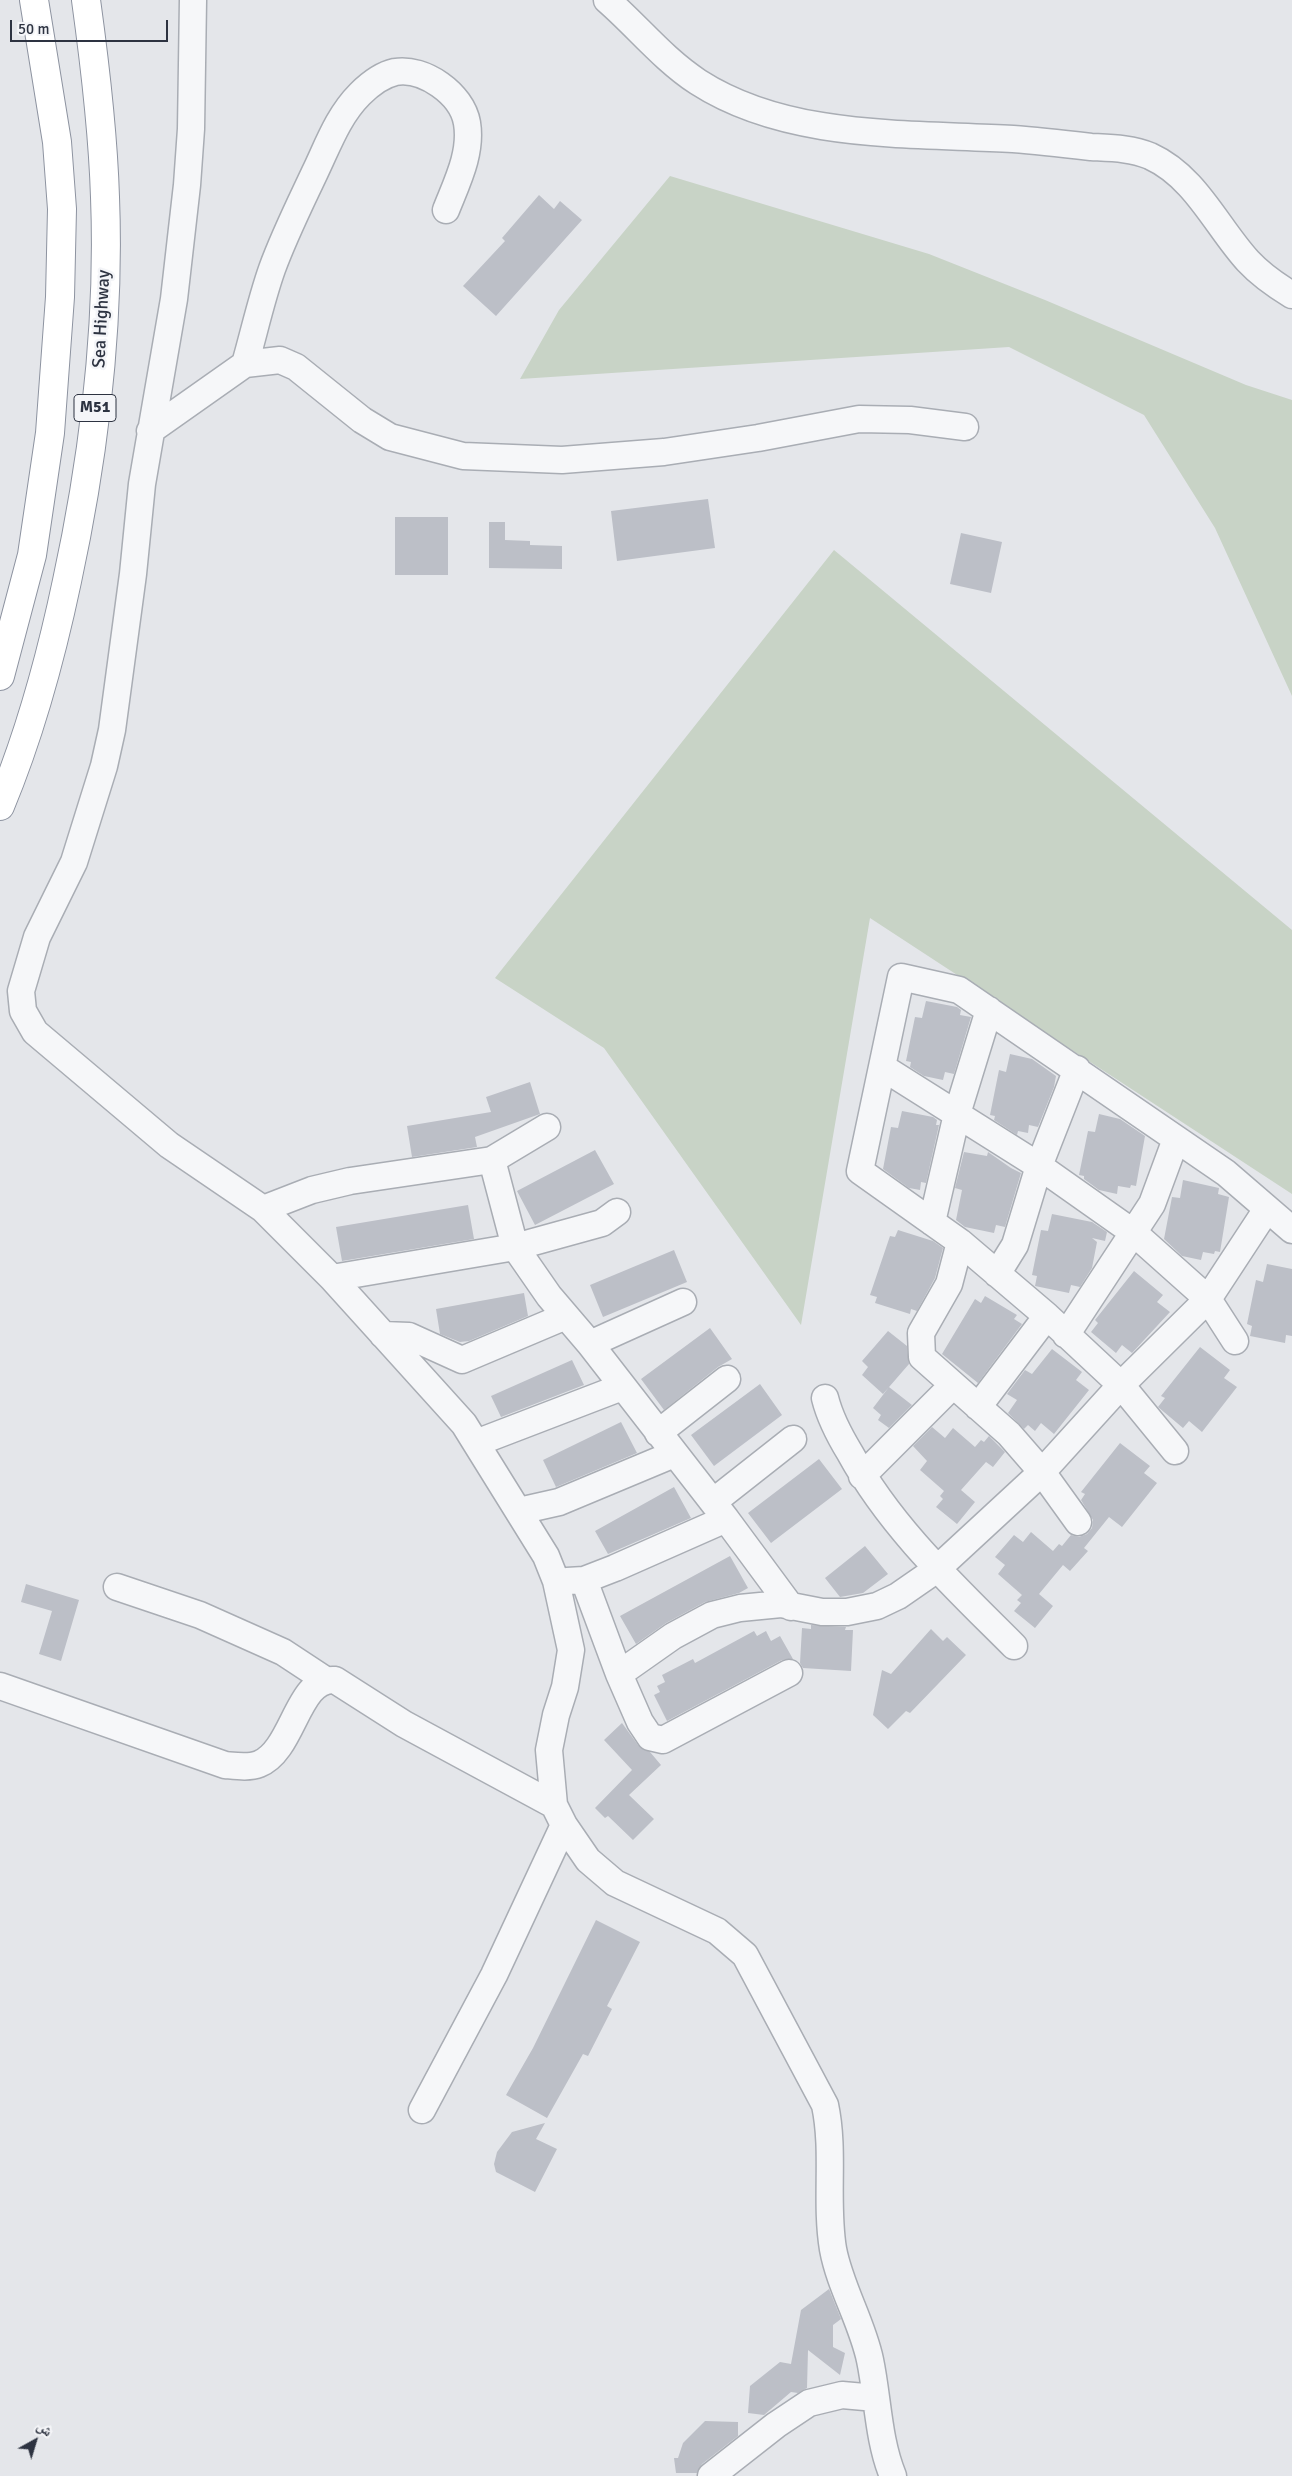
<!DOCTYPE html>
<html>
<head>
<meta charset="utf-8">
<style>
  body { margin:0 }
  #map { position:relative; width:1292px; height:2476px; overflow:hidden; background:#e4e6ea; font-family:Signika,"Noto Naskh Arabic",sans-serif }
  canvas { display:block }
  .north { position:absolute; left:10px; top:2416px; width:50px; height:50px; -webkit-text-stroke:4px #f4f5f8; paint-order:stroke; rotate:39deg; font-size:14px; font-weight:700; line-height:20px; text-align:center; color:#2d3341 }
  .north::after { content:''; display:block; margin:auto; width:18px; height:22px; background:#2d3341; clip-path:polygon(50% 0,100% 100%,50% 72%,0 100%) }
  .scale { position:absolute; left:10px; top:20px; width:158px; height:22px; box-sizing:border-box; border:2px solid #2d3341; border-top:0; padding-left:6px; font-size:15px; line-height:18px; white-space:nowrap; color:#2d3341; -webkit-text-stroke:4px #f4f5f8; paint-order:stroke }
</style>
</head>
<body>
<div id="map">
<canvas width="1292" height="2476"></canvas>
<div class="north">ش</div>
<div class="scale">50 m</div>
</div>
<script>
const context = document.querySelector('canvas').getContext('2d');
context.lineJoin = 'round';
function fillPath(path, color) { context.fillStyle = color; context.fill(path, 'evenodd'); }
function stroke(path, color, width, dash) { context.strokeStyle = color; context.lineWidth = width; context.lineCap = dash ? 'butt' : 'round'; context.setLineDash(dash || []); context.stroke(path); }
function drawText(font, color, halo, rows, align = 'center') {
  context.font = font + ' Signika,sans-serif'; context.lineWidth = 5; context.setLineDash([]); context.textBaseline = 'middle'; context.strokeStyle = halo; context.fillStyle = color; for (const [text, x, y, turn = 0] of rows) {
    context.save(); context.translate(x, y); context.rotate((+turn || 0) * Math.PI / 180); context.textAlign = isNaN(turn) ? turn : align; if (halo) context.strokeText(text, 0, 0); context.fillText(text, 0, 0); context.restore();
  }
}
fillPath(new Path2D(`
  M670 176 929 254 1045 300 1246 385 1292 400V696L1215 528 1144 415 1009 347 520 379 559 310Z
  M834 550 1292 930V1194L870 918 801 1325 604 1048 495 978Z`), '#c8d3c6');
fillPath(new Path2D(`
  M539 195 554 209 560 201 582 220 496 316 463 286 505 241 502 238Z
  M708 499 715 548 617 561 611 511Z
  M395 517H448V575H395Z
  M489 522H505V540L530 541V545L562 546V569L489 568Z
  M961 533 1002 542 991 593 950 584Z
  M926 1001 957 1007 961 1010 960 1015 971 1017 954 1074 945 1072 943 1080 924 1076 910 1067 911 1062 906 1061 915 1017 922 1018Z
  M1010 1054 1032 1059 1056 1076 1054 1087 1038 1127 1029 1125 1028 1133 1018 1131 1017 1135 994 1120 995 1116 990 1115 999 1070 1006 1072Z
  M530 1082 540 1114 475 1137 477 1147 412 1157 407 1126 491 1112 486 1097Z
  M902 1111 933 1117 937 1120 936 1125H939L926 1183 921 1182 920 1190 909 1188 883 1169 891 1127 898 1128Z
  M1099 1114 1120 1119 1145 1136 1136 1186 1131 1185 1130 1188 1118 1186 1117 1194 1099 1190 1084 1179V1176L1079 1175 1088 1131 1095 1132Z
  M595 1150 614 1184 535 1225 517 1191Z
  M964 1152 987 1156 988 1152 1011 1168 1021 1173 1005 1227 996 1225 994 1233 965 1227 956 1220 962 1190 955 1188Z
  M1183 1180 1219 1188 1218 1194 1229 1197 1220 1252 1215 1251 1214 1254 1203 1252 1201 1260 1182 1256 1164 1239 1172 1197 1180 1198Z
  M468 1205 474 1239 342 1261 336 1227Z
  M1052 1214 1092 1222 1107 1232 1105 1241 1092 1238 1097 1242 1092 1268 1080 1287 1071 1285 1069 1293 1035 1286 1037 1276 1032 1275 1041 1230 1048 1231Z
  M898 1230 933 1241 943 1248 935 1278 917 1311 911 1309 910 1314 875 1303 877 1297 870 1295 890 1236 895 1237Z
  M674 1250 687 1282 603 1317 590 1285Z
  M1267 1264 1292 1269V1336L1286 1335 1285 1343 1250 1336 1252 1326 1247 1324 1256 1280 1263 1282Z
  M1134 1271 1163 1295 1157 1302 1170 1312 1132 1353 1122 1345 1116 1353 1091 1332 1098 1323 1095 1320Z
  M524 1293 528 1316 469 1341 460 1342 440 1334 436 1309Z
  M985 1296 1017 1315 1014 1319 1022 1324 978 1383 942 1354 975 1299 981 1303Z
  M710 1328 732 1359 718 1367 664 1410 641 1379Z
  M888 1331 907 1346 909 1364 883 1394 862 1375 868 1367 862 1361Z
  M1200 1347 1230 1370 1224 1378 1237 1387 1202 1432 1189 1421 1183 1428 1158 1407 1165 1398 1161 1396Z
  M1052 1349 1082 1372 1076 1380 1089 1390 1054 1434 1041 1423 1035 1431 1028 1425 1024 1429 1008 1413 1017 1400 1007 1394 1025 1370 1032 1374Z
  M572 1360 584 1385 501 1417 491 1396Z
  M760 1384 782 1415 714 1466 691 1435Z
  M889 1387 912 1405 889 1428 878 1420 881 1415 873 1408Z
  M621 1422 637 1453 556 1487 543 1460Z
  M932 1427 945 1438 953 1428 975 1447 981 1440 984 1442 989 1436 1005 1452 993 1467 986 1462 961 1490 975 1502 957 1524 936 1507 943 1499 940 1496 944 1491 920 1470 927 1461 913 1446Z
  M1120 1443 1150 1466 1144 1473 1157 1483 1122 1527 1109 1517 1084 1548 1088 1551 1070 1571 1063 1565 1039 1594 1053 1606 1035 1628 1014 1611 1021 1603 1017 1600 1022 1595 998 1574 1005 1565 995 1557 1014 1535 1023 1542 1031 1532 1053 1551 1059 1544 1062 1546 1071 1535 1079 1537 1087 1534 1092 1528 1093 1520 1081 1500 1085 1494 1081 1492Z
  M819 1459 842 1489 771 1543 748 1513Z
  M674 1487 691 1518 608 1554 595 1531Z
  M865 1546 888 1574 863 1593 840 1597 825 1578Z
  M730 1556 748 1588 739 1593 705 1602 666 1623 636 1644 620 1616Z
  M26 1584 79 1600 61 1661 39 1654 52 1611 21 1602Z
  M811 1625 846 1627 845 1630H853L851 1671 803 1668 800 1663 802 1628 811 1629Z
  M931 1629 943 1641 947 1637 966 1655 910 1713 906 1711 888 1729 873 1715 882 1670 891 1674Z
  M754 1631 757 1636 766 1631 771 1641 780 1636 793 1659 782 1660 667 1721 654 1695 660 1692 657 1686 665 1682 662 1675 693 1659 695 1663Z
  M622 1723 638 1745 650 1752 661 1765 629 1795 654 1819 633 1840 608 1816 605 1818 595 1808 632 1770 604 1740Z
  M596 1920 640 1942 607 2006 612 2009 588 2056 583 2054 547 2118 506 2095 533 2048Z
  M545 2123 536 2139 557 2149 535 2192 496 2172 494 2164 497 2152 512 2132Z
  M829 2289 841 2319 833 2325V2347L845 2353 840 2375 808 2350 807 2388 798 2393 791 2392 764 2415 748 2413 750 2386 780 2362 791 2364 801 2310Z
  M705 2421 738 2422V2436L702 2464 697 2473H676L674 2458H678L683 2443Z`), '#bcbfc7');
const minor = new Path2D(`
  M193 0 191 129 187 185 174 299 142 484 133 574 112 730 104 766 74 862 37 937 21 991 23 1011 35 1032 169 1145 263 1209 332 1278 464 1424 546 1556 556 1581 571 1650 565 1687 556 1715 549 1750 554 1805 564 1825 588 1860 615 1883 717 1931 745 1955 825 2105C835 2152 825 2201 833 2249 840 2287 862 2322 870 2360 878 2398 878 2440 893 2476
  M607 0C638 27 663 59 698 82 788 140 909 133 1013 139 1039 141 1065 144 1091 147 1111 148 1131 148 1150 156 1196 177 1216 226 1248 261 1261 275 1277 286 1292 295
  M245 364C254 333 261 300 272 269 284 236 300 204 315 172 328 145 338 116 360 94 370 84 382 75 395 72 424 67 462 94 467 123 472 153 457 182 446 210
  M150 431 245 364 280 360 296 367 362 420 390 437 463 456 562 460 664 452 758 438 859 419 910 420 965 427
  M882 1067 1039 1166 1134 1233 1208 1299 1235 1341
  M263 1209 312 1190 350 1181 492 1160 547 1127
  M617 1212 602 1223 515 1247 549 1296 590 1344 726 1519 791 1607
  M932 1222 957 1114 989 1010
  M960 1242 949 1284 921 1333 922 1357 1009 1434 1042 1472 1078 1522
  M997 1274 1015 1245 1039 1166 1077 1069
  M332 1278 515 1247 492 1160
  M383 1335 409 1336 462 1360 566 1316
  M1066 1335 1152 1204 1176 1139
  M590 1344 683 1302
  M825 1398C830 1418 839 1435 850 1453 891 1528 954 1586 1014 1646
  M978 1407 1047 1316
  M658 1433 727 1379
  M476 1443 622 1387
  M1175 1451 1121 1385 1047 1316 960 1242 860 1171 901 977 959 990 1226 1173 1292 1230
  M862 1476 953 1385
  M713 1502 793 1439
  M519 1511 559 1502 674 1454
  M584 1580 619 1674 673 1636 712 1615 740 1608 781 1604 822 1612H847L877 1606 898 1596 937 1569 1042 1472 1121 1385 1208 1299 1267 1209
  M567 1581 584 1580 615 1568 726 1519
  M117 1587 200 1615 283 1652 324 1679
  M619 1674 640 1722 650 1737 663 1740 789 1673
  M0 1686 225 1765C236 1766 249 1768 259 1764 294 1750 297 1677 335 1680L404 1724 554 1805
  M422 2110 494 1975 564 1825
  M711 2476 776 2425 809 2403 842 2395 876 2398`);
const highway = new Path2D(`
  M0 676 32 555 50 433 60 297 62 209 57 142 34 0
  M0 806C30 734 51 657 67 581 94 456 110 325 105 197 103 131 95 65 86 0`);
stroke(minor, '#a9adb4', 29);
stroke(highway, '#8d93a0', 30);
stroke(minor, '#f6f7f9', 26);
stroke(highway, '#fff', 28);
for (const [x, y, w] of [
  [95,408,42]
]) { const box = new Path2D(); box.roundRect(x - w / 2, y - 13.5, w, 27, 4); context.fillStyle = '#f4f5f8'; context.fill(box); stroke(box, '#2d3341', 1); }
drawText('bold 16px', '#2d3341', null, [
  ["M51",95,408]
]);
drawText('18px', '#2d3341', '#f4f5f8', [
  ["Sea Highway",102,319,-87]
]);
</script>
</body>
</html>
